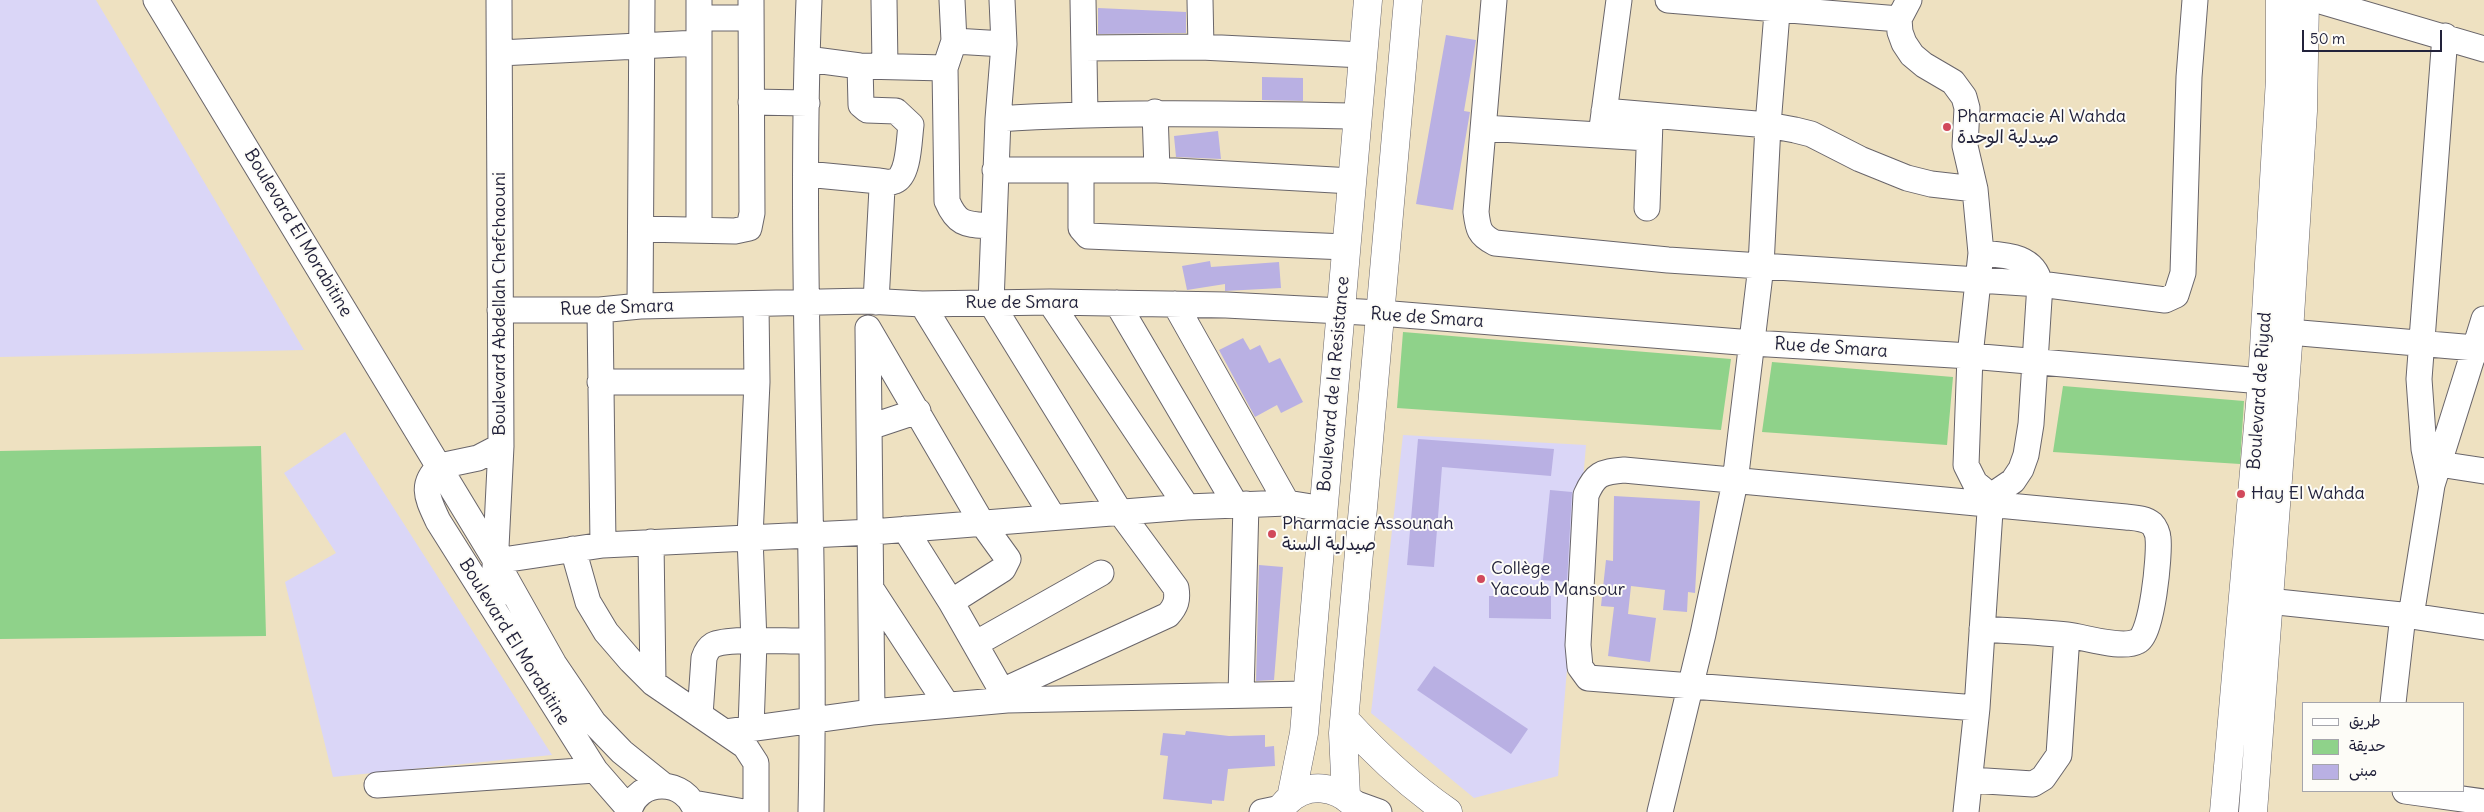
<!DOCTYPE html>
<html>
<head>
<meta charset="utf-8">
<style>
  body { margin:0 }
  #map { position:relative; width:2484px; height:812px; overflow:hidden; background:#eee1c1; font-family:Delius,"Playpen Sans Arabic",sans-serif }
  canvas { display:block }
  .legend { position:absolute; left:2302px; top:702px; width:162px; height:90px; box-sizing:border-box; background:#fdfcf7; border:1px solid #a5a5ac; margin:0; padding:6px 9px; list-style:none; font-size:15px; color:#22223b }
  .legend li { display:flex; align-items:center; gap:10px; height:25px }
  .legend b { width:25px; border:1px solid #a5a5ac }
  .scale { position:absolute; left:2302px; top:30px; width:140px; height:22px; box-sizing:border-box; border:2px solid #22223b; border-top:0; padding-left:6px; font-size:15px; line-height:18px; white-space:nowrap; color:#22223b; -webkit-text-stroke:4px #fdfcf7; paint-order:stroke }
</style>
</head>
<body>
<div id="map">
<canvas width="2484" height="812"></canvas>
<ul class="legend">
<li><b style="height:6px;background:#fff"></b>طريق</li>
<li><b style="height:14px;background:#8fd28a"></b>حديقة</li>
<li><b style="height:14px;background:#b9b0e3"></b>مبنى</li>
</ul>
<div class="scale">50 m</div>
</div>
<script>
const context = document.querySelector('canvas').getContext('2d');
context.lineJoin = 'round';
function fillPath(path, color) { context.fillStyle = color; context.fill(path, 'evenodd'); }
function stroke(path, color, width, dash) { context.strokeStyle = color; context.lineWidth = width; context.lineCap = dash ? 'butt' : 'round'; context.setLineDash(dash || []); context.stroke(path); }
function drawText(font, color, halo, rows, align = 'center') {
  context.font = font + ' Delius,"Playpen Sans Arabic",sans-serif'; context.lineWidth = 4; context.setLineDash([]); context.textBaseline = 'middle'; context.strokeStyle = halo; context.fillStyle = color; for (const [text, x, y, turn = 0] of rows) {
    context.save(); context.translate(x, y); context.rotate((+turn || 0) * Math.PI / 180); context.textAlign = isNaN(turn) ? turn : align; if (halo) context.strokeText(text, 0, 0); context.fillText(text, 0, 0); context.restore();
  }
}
fillPath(new Path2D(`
  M0 0H96L304 350 0 357Z
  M345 432 552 755 333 777 285 582 336 553 284 473Z
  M1403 435 1586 445 1558 776 1474 798 1371 713Z`), '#dad6f7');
fillPath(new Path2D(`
  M1403 332 1731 359 1721 430 1397 408Z
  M1772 362 1953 377 1947 445 1762 432Z
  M2063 386 2244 401 2240 464 2053 452Z
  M261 446 266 636 0 639V451Z`), '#8fd28a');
fillPath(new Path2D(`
  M1098 8 1186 12V33L1098 34Z
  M1446 35 1476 40 1464 111 1470 112 1453 210 1416 204Z
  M1262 77 1303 78V101L1262 100Z
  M1218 131 1221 159 1176 157 1174 136Z
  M1210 261 1211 267 1279 262 1281 288 1225 291V284L1187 290 1182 266Z
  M1243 338 1250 350 1260 345 1269 363 1280 358 1303 402 1281 413 1277 405 1255 417 1219 350Z
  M1418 439 1554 449 1551 476 1442 467 1434 567 1407 565Z
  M1550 490 1572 492 1567 582 1541 580Z
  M1614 496 1700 501 1695 593 1688 592 1687 612 1663 610 1665 590 1631 586 1628 614 1656 618 1650 662 1608 656 1614 607 1601 606 1606 560 1613 561Z
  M1259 565 1283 567 1274 680 1256 681Z
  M1489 596H1551V619L1489 618Z
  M1434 666 1528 729 1511 754 1417 690Z
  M1186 731 1229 736 1265 735V747L1274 746 1275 766 1228 769 1224 801 1212 800V804L1163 799 1168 756 1160 755 1163 733 1185 735Z`), '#b9b0e3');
const minor = new Path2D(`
  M156 0 496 561 554 664 594 723 622 752 663 785
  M809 0C798 271 817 541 811 812
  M884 0 885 66
  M952 0 954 41 945 68 947 201C958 227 968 224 993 226
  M1002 0 1004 44 998 119 991 303 1120 512 1176 588C1178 600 1176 606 1168 615L1002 691
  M1083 0 1085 114
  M1200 0 1201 47
  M1494 0 1476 212C1478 229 1479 235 1495 243L1668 260 2040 284 2165 300 2176 295 2183 273 2189 77 2195 0
  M1668 0 1899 19
  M1909 0 1899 19 1900 32 1904 43 1912 55 1924 65 1953 82 1964 97 1967 108 1965 146 1975 189 1981 253 1970 356 1966 465 1975 483 1991 496
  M2317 0 2484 49
  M699 18H751
  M954 41 1004 44
  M1084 48 1201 47 1363 55
  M500 53 698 43
  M807 59 860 66 945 68
  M860 66 861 105 867 110 896 111 911 125C909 139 909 176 895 181 891 183 884 182 879 181
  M751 102 807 103
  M1604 111 1768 125 1795 130 1811 134 1860 159 1907 178 1931 184 1975 189
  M1155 112 1157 170
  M998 119C1119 111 1236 114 1358 116
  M1484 128 1648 138
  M1602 128 1619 0
  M995 170H1157L1352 181
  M1081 170V228L1088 236 1346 247
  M806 174 879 181 882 188 876 302
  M1647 208 1650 121
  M641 229 735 231 749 228 752 213 751 0
  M699 230V0
  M1981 253C2005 255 2034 255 2040 284L2031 424 2026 455 2021 469 2013 481 1991 496
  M1050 302 1187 507
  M1117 303 1236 505
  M922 304 1053 517
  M1175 304 1287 503
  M640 306 642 0
  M500 310H600L640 306 867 301 922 304 1050 302 1226 305 1380 313 1752 343 1970 356 2262 381
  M600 310 603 545
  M2484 319 2475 348 2484 350
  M868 328 982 523 1008 559 1003 569 951 602 1007 700
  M868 329 872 712
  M2289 332 2475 348 2432 485 2411 616
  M600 382H757
  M870 427 918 411
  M2439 464 2484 471
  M440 466C419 485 428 499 438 521L595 770 629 809
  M440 466 478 458 501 446
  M2431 483 2424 449 2419 379 2445 36
  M905 529 951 602
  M651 542 653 683
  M573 549 588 602 606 632 631 661 653 683 745 746 756 763V812
  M496 561 603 545 872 532 1187 507 1287 503 1324 509
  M872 590 947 705
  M2268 601 2411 616 2484 627
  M493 608 501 446 499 0
  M975 644 1101 573
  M1241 695 1246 504
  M2393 703 2403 615
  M1977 708 1588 678 1580 667 1578 645 1586 495C1595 474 1601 472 1624 470L2126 517C2135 518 2145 518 2152 524 2155 527 2158 534 2158 538 2160 555 2152 635 2138 641 2122 650 2085 637 2067 635 2039 632 2010 631 1982 629
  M700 715 704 658C706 652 708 648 713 645 729 637 791 642 812 641
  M751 728 754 642 750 537 757 382 756 305
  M726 732 872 712 1007 700 1306 694
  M1970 780 2033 784 2043 778 2059 755 2067 635
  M377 785 595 770
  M2405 791 2484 802
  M693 803 744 812
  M1354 803 1379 812
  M629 812C637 777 687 778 696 812
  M1262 812 1281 808
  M1660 812 1703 634 1735 482 1761 266 1768 125 1778 0
  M1966 812 1977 708 1991 496`);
const major = new Path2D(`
  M1345 720C1377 755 1409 785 1448 812
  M1346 796 1343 733 1408 0
  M1291 798 1304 733 1368 0
  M1282 807C1304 779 1341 784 1360 812
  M2224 812 2262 381 2280 79V0
  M2253 812 2289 332 2303 111 2305 0`);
stroke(minor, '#69656a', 27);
stroke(major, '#69656a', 29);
stroke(minor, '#fff', 25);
stroke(major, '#fff', 28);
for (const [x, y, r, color] of [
  [1947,127,5,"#d1495b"],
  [2241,494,5,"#d1495b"],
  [1272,534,5,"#d1495b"],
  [1481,579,5,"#d1495b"]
]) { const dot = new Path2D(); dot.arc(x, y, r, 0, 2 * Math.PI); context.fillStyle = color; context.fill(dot); stroke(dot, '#fdfcf7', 2); }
drawText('18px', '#22223b', '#fdfcf7', [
  ["Pharmacie Al Wahda",1957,117],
  ["صيدلية الوحدة",1957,138],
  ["Hay El Wahda",2251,494],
  ["Pharmacie Assounah",1282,524],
  ["صيدلية السنة",1282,545],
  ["Collège",1491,569],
  ["Yacoub Mansour",1491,590]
], 'left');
drawText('18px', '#22223b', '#fdfcf7', [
  ["Boulevard El Morabitine",298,233,59],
  ["Rue de Smara",1022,303],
  ["Boulevard Abdellah Chefchaouni",500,304,-90],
  ["Rue de Smara",617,308,-2],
  ["Rue de Smara",1427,318,4],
  ["Rue de Smara",1831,348,4],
  ["Boulevard de la Resistance",1334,384,-85],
  ["Boulevard de Riyad",2260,391,-86],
  ["Boulevard El Morabitine",514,642,58]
]);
</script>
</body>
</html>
